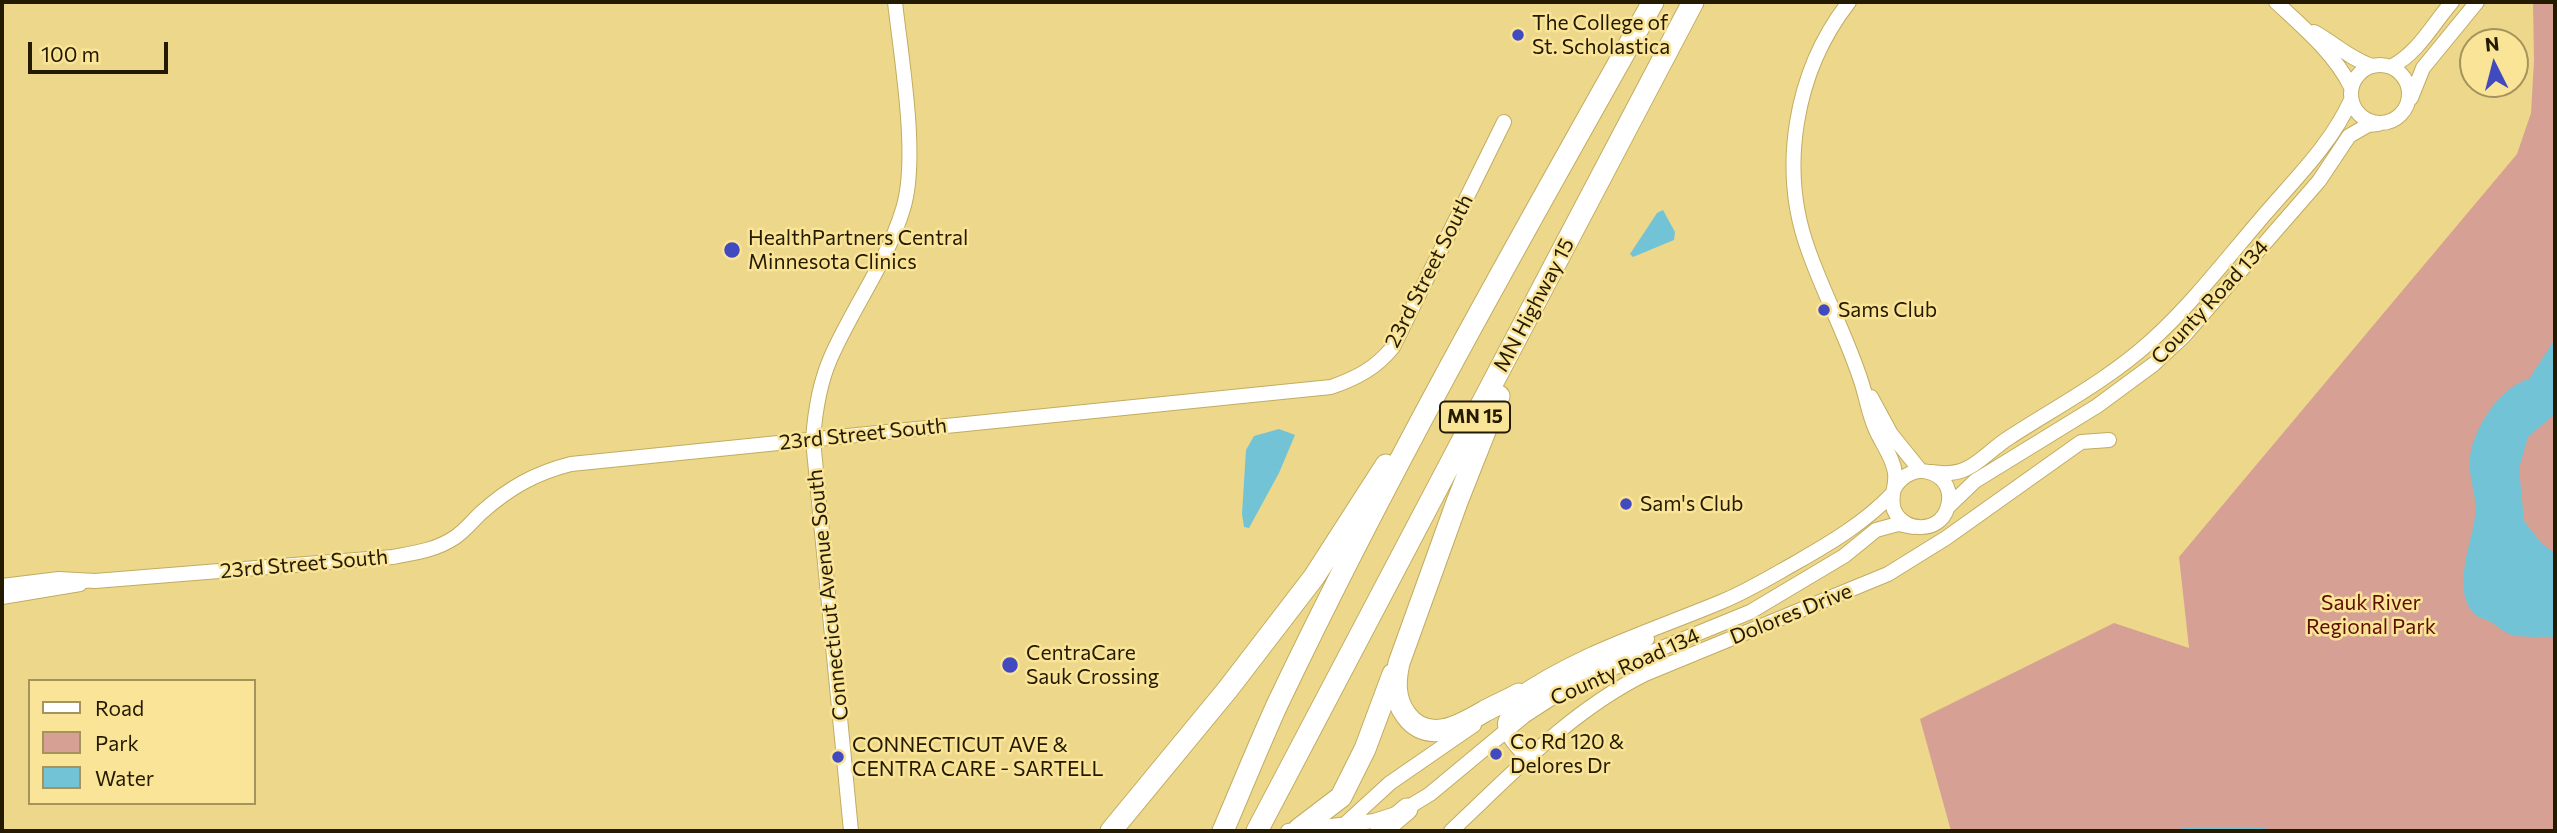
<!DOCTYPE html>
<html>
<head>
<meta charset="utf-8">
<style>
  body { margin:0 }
  #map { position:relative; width:2557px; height:833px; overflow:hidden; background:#edd78b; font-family:Commissioner,sans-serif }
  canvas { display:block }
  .frame { position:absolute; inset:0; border:4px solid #231a00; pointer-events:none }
  .legend { position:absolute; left:28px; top:679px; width:228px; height:126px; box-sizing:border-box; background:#fae498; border:2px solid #a4935b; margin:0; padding:9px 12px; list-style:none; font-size:21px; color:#231a00 }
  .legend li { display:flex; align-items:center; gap:14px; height:35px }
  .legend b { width:35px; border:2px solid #a4935b }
  .north { position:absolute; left:2459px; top:28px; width:70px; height:70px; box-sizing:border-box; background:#fae498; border:2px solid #a4935b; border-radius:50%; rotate:354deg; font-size:19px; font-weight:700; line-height:28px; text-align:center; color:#231a00 }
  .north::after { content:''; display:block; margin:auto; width:24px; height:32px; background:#424abf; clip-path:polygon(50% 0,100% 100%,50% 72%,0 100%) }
  .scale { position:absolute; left:28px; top:42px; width:140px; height:32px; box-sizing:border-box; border:4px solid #231a00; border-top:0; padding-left:9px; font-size:21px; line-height:24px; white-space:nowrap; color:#231a00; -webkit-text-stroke:5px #fae498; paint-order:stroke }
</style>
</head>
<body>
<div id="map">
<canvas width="2557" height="833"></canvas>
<div class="frame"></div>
<ul class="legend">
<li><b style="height:9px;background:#fff"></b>Road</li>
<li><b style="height:19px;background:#d6a194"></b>Park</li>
<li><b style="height:19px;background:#72c3d6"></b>Water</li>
</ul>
<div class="north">N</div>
<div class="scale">100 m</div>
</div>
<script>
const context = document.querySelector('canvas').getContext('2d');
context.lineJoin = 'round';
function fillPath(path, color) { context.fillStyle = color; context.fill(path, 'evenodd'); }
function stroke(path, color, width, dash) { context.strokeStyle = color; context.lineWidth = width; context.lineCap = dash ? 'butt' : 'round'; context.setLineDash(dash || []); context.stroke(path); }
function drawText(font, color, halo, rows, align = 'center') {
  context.font = font + ' Commissioner,sans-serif'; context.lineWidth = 5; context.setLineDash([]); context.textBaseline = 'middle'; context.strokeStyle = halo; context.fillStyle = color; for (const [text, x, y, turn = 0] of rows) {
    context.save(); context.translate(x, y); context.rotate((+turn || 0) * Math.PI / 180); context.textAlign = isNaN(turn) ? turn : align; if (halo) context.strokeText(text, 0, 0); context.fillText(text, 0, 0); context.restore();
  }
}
fillPath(new Path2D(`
  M2533 2H2555V831H1951L1920 719 2114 623 2189 648 2179 557 2517 154 2531 113 2534 61Z`), '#d6a194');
fillPath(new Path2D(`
  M1663 210 1675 232 1674 240 1633 257 1630 254 1657 213Z
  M2555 339V414L2528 437 2519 468 2524 521 2542 544 2555 553V637C2541 636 2520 639 2507 633 2501 630 2495 624 2489 621 2482 618 2475 617 2471 610 2453 585 2472 542 2475 516 2478 496 2467 476 2470 457 2474 427 2500 387 2529 379Z
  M1279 429 1295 435 1279 473 1249 528 1244 527 1242 514 1246 450 1254 436Z
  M2183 828H2265L2267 831H2176Z`), '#72c3d6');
const minor = new Path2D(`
  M1849 2C1795 71 1778 169 1809 252 1825 297 1848 339 1862 384 1867 400 1869 415 1876 430 1882 444 1893 457 1895 473 1897 486 1889 497 1894 510 1904 533 1939 533 1947 509 1960 474 1912 455 1894 489
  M2276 2C2303 27 2334 53 2351 87
  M2314 32C2334 43 2350 59 2372 66
  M2351 94a29 29 0 1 1 58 0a29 29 0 1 1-58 0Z
  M2391 67C2419 52 2432 25 2452 2
  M2411 98 2423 68 2477 2
  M1871 397 1891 434 1920 470
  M1931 472C1971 479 1980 456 2010 437 2058 406 2108 380 2151 341 2193 303 2228 257 2265 214 2296 178 2331 144 2351 100
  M1949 506 1975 481 2097 406 2154 364 2183 337 2319 181 2349 136 2368 125 2378 124
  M2 586 59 579 95 581 393 557C414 553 436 550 454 538 465 531 473 520 482 512 509 488 535 473 571 464L1331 387C1357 378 1376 368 1393 347L1504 122
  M2 597 80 584
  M1514 698C1576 654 1651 631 1721 602 1748 591 1772 576 1797 562 1832 542 1864 523 1892 494
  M1527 759C1521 750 1504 735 1505 723 1508 697 1623 653 1647 639
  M1343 826 1390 783 1474 725
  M851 831 813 440C815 411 819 384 831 357 853 307 887 262 903 209 919 158 901 57 895 2
  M1288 831 1374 821 1399 813 1430 794 1524 716 1561 692 1613 668 1750 612 1844 556 1876 530 1898 524 1913 527
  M1451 831C1512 774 1569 712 1645 674L1888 574 1946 538 2081 442 2109 440`);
const highway = new Path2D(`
  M1499 396 1457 502 1399 663C1395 681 1394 699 1406 715 1428 745 1461 725 1485 711 1496 705 1508 700 1519 694
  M1299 829 1341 797 1365 749 1393 674
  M1111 831 1228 689 1314 577 1386 465
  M1223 831C1241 789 1258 747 1277 705 1391 465 1523 233 1653 2
  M1257 831 1693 2
  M1381 831 1407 809`);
stroke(minor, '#c1ac60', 16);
stroke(highway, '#c1ac60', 23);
stroke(minor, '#fff', 14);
stroke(highway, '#fff', 21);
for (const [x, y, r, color] of [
  [1518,35,7,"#424abf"],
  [732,250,9,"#424abf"],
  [1824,310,7,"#424abf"],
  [1626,504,7,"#424abf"],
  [1010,665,9,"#424abf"],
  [1496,754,7,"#424abf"],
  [838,757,7,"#424abf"]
]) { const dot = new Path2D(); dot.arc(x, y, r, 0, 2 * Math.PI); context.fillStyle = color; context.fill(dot); stroke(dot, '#fae498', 2.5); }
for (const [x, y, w] of [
  [1475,417,70]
]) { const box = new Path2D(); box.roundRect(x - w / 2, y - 15.5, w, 31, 5); context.fillStyle = '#fae498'; context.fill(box); stroke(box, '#231a00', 2); }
drawText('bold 19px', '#231a00', null, [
  ["MN 15",1475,417]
]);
drawText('21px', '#231a00', '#fae498', [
  ["The College of",1532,23],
  ["St. Scholastica",1532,47],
  ["HealthPartners Central",748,238],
  ["Minnesota Clinics",748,262],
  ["Sams Club",1838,310],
  ["Sam's Club",1640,504],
  ["CentraCare",1026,653],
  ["Sauk Crossing",1026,677],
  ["Co Rd 120 &",1510,742],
  ["Delores Dr",1510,766],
  ["CONNECTICUT AVE &",852,745],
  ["CENTRA CARE - SARTELL",852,769]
], 'left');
drawText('21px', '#231a00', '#fae498', [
  ["23rd Street South",1429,271,-63],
  ["County Road 134",2210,302,-47],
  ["MN Highway 15",1534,305,-62],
  ["23rd Street South",863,434,-6],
  ["23rd Street South",304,564,-5],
  ["Connecticut Avenue South",828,595,-96],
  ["Dolores Drive",1791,614,-22],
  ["County Road 134",1625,667,-24]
]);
drawText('21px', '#5d0e00', '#fae498', [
  ["Sauk River",2371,603],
  ["Regional Park",2371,627]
]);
</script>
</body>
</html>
